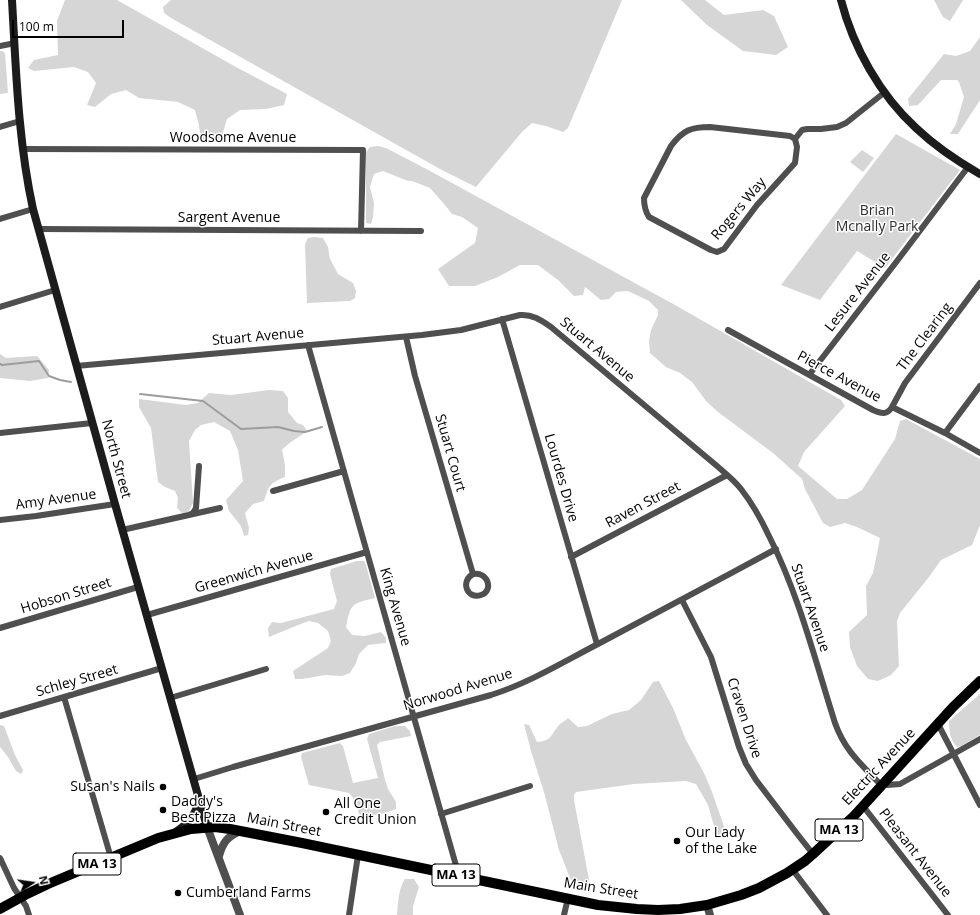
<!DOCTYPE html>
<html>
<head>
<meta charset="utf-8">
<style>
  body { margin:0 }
  #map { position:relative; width:980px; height:915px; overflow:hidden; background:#fff; font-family:"Open Sans",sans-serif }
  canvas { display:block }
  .north { position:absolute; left:12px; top:863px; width:40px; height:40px; -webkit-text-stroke:3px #fff; paint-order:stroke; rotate:77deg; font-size:11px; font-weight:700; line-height:16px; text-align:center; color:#000 }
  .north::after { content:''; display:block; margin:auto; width:14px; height:18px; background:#000; clip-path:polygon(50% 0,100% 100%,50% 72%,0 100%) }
  .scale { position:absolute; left:12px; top:20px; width:112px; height:18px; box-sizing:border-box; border:2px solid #000; border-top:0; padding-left:5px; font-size:12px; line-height:14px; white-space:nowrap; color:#000; -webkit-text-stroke:3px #fff; paint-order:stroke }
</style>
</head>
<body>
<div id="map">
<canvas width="980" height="915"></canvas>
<div class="north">N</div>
<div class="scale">100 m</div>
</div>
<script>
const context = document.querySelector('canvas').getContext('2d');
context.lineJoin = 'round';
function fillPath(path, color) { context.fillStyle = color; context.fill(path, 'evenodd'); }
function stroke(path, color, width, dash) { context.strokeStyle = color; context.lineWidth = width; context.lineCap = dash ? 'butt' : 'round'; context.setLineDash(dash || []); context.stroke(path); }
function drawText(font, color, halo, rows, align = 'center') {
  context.font = font + ' "Open Sans",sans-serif'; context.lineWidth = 3; context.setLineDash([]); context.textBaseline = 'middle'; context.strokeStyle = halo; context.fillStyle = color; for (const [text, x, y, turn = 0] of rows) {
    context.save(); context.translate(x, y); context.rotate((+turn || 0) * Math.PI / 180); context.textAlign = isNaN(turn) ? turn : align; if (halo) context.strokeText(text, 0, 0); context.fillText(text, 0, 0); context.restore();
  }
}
fillPath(new Path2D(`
  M65 0H117L236 67 287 94 284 105 266 109 240 110 227 119 221 139 212 143 201 142 199 125 195 110 178 102 139 98 126 90 111 94 95 107 87 105 96 83 88 72 74 67 34 71 28 68 34 60 58 55 57 21Z
  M171 0H622L568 128 563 132 546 126 532 123 522 132 476 187 440 169 171 18 164 13 163 7Z
  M681 0H705L724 15 763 10 774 16 788 47 776 55 743 51 707 25Z
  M934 0H963L950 21 943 17Z
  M980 37V100L958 134H950L956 124 964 97 959 82 957 80H941L918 105 909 106 908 99 944 54 956 56 970 51Z
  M0 51H2L5 53 8 93 0 94Z
  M896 134 960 170 885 268 857 251 820 300 781 285Z
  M378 146 386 148 432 172 675 305 841 400 845 406 804 452 798 466 837 499H847L862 490 895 439 900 421 906 419 980 459V525L972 545 941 560 929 577 900 613 897 621 899 666 891 675 878 681 868 679 857 666 850 647 849 632 867 615 866 586 873 573 880 538 857 527 845 523 830 527 823 523 805 489 802 479 773 453 718 412 706 401 692 382 680 373 666 367 650 353 649 341 651 330 658 315V310L649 301 628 291 616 292 609 299 601 300 585 287 583 295 574 296 558 280 538 265H520L498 277 475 286H449L438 269 475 243 478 228 462 217 452 214 445 205 430 188 412 181H408L383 171 374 174 370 187 374 203 373 217 371 224 366 223V152L370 147Z
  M862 150 874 158 863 172 850 162Z
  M314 237 323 238 328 247 330 259 338 274 353 283 356 291 355 298 350 301 307 303 305 244 308 238Z
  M0 354 6 358 37 356 49 370 48 378 30 381 0 378Z
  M269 390 283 391 288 398V412L297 423 303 425 307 431C298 438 289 442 282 450L285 465V477C269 483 269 486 264 501L253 504 245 513 249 528 248 535 244 536 241 526 229 511 226 500 243 481 238 450 230 431 214 422 201 425 195 430 189 441 193 503 188 512 182 513 177 508 178 498 175 491 165 487 158 482 151 428 139 407V399L186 405 198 403 209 393 231 395Z
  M357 561H364L366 565 375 598C351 604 351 603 346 627L352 635 365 636 381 632 386 638V643L368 645 359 654 356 663 350 673 342 676 325 675 302 679H295L293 671 328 648 331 641 328 631 318 623 309 621 303 623 269 637 268 628 272 622 281 623 334 609 337 601 330 574 331 569Z
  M659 681 673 708 686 740 704 773 712 792 726 832 721 836 717 837 708 805 696 784 686 781 634 784 576 792 574 795V800L590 885 589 889 584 890 574 888 559 850 544 792 531 751 524 724 529 725 537 742C553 741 551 733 560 724 563 722 566 720 568 718L578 727 587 726 612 714 629 710 641 700 653 682Z
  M980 694V735L961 746 957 747C950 740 949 730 949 721Z
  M0 725 4 726 15 755 23 770 21 774 16 771 8 757 0 747Z
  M395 726H405L410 731 411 736 380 742 377 745 385 780 388 789 396 802V809L385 813 363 817 359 814 355 800 349 793 309 785 301 757 302 753 340 743 343 746 353 783 378 778 367 739 369 734Z
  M405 879H414L419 887 413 906V915H397C398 904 398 889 405 879Z`), '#d6d6d6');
stroke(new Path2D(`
  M0 364 2 365 39 361 49 376 60 380 71 382
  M140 394 203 401 241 429 278 427 294 431 305 432 322 427`), '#9d9d9d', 2);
stroke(new Path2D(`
  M0 46 15 43
  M0 127 20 121
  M795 139 790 136 710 127C691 127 683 130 671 146L644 198C644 205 645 211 649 217L711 250 717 252 724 249 757 205 795 163 797 147 795 139 802 130 807 129H821L837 127 846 123 885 92
  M22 149 363 150 361 231
  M0 219 33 209
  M38 229 421 231
  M0 307 55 290
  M502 319 597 644
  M728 330 873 410C882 414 887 415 892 407L945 433 980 453
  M406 337 415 376 473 574C460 581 467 600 481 595 494 591 488 571 473 574
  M308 345 459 876
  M76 366 422 335 461 330 520 315C532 314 541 320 551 327L717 466C725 473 734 480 741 489 752 503 761 519 769 536 799 595 815 660 835 723 845 751 861 764 881 785H887L900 784 980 739
  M809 375 897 261 968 167
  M892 407 905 383 980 283
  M0 433 92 423
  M945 433 980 386
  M273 491 344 471
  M189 515 193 513 196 508 199 466
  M0 520 36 516 115 504
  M122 530 220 508
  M571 557 727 475
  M682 600 711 657 739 747 746 764 756 780 798 835 813 854
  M147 615 367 552
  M0 628 138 587
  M64 697 111 858
  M170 698 266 669
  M0 716 162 668
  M938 724 980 805
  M194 779 233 767 491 695C529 683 563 662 598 644 658 612 717 581 776 549
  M863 806 948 915
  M441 814 530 786
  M0 858 14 888 26 906 29 915
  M792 869 827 915
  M349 915 358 855
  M564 915 568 898`), '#4f4f4f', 6);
stroke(new Path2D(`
  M207 827 240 915
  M219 856C223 842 227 837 240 831
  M707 905 710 915`), '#4f4f4f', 8);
stroke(new Path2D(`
  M12 0C16 70 18 140 33 209L115 504 207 827
  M841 0C853 47 880 95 916 128 935 146 957 161 980 174
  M177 831C190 822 196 814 199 799`), '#1c1c1c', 8);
stroke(new Path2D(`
  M0 909 27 894 48 884 158 838 191 829 215 827 230 829 302 843 598 905 637 909 658 910 680 909 707 905 741 895 759 888 787 873 805 861 813 854 853 817 953 707 980 681`), '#000', 10);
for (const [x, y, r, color] of [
  [163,787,4,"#000"],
  [163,810,4,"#000"],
  [326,812,4,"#000"],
  [677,841,4,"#000"],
  [178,893,4,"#000"]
]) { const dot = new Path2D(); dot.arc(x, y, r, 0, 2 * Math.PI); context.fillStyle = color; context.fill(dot); stroke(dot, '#fff', 1.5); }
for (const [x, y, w] of [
  [839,830,48],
  [97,864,48],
  [456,875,48]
]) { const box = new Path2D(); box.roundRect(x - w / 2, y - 11, w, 22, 3); context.fillStyle = '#fff'; context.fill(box); stroke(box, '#000', 1); }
drawText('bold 13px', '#000', null, [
  ["MA 13",839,830],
  ["MA 13",97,864],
  ["MA 13",456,875]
]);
drawText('14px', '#000', '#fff', [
  ["Woodsome Avenue",233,138],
  ["Rogers Way",739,209,-50],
  ["Sargent Avenue",229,218],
  ["Lesure Avenue",858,292,-52],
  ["Stuart Avenue",258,337,-5],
  ["The Clearing",925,337,-53],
  ["Stuart Avenue",597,350,40],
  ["Pierce Avenue",839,377,28],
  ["Stuart Court",450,453,74],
  ["North Street",116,459,75],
  ["Lourdes Drive",561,478,74],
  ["Amy Avenue",56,500,-8],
  ["Raven Street",643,505,-28],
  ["Greenwich Avenue",254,572,-16],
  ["Hobson Street",66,596,-17],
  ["King Avenue",395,607,74],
  ["Stuart Avenue",810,608,71],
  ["Schley Street",77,681,-16],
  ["Norwood Avenue",458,690,-17],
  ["Craven Drive",744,718,72],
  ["Electric Avenue",879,767,-47],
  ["Main Street",284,825,11],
  ["Pleasant Avenue",915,853,52],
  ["Main Street",601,889,9]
]);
drawText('14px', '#2d2d2d', '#fff', [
  ["Brian",877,211],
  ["Mcnally Park",877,227]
]);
drawText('14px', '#000', '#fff', [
  ["Susan's Nails",155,787,"right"],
  ["Daddy's",171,802],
  ["Best Pizza",171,818],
  ["All One",334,804],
  ["Credit Union",334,820],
  ["Our Lady",685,833],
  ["of the Lake",685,849],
  ["Cumberland Farms",186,893]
], 'left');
</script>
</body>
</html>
